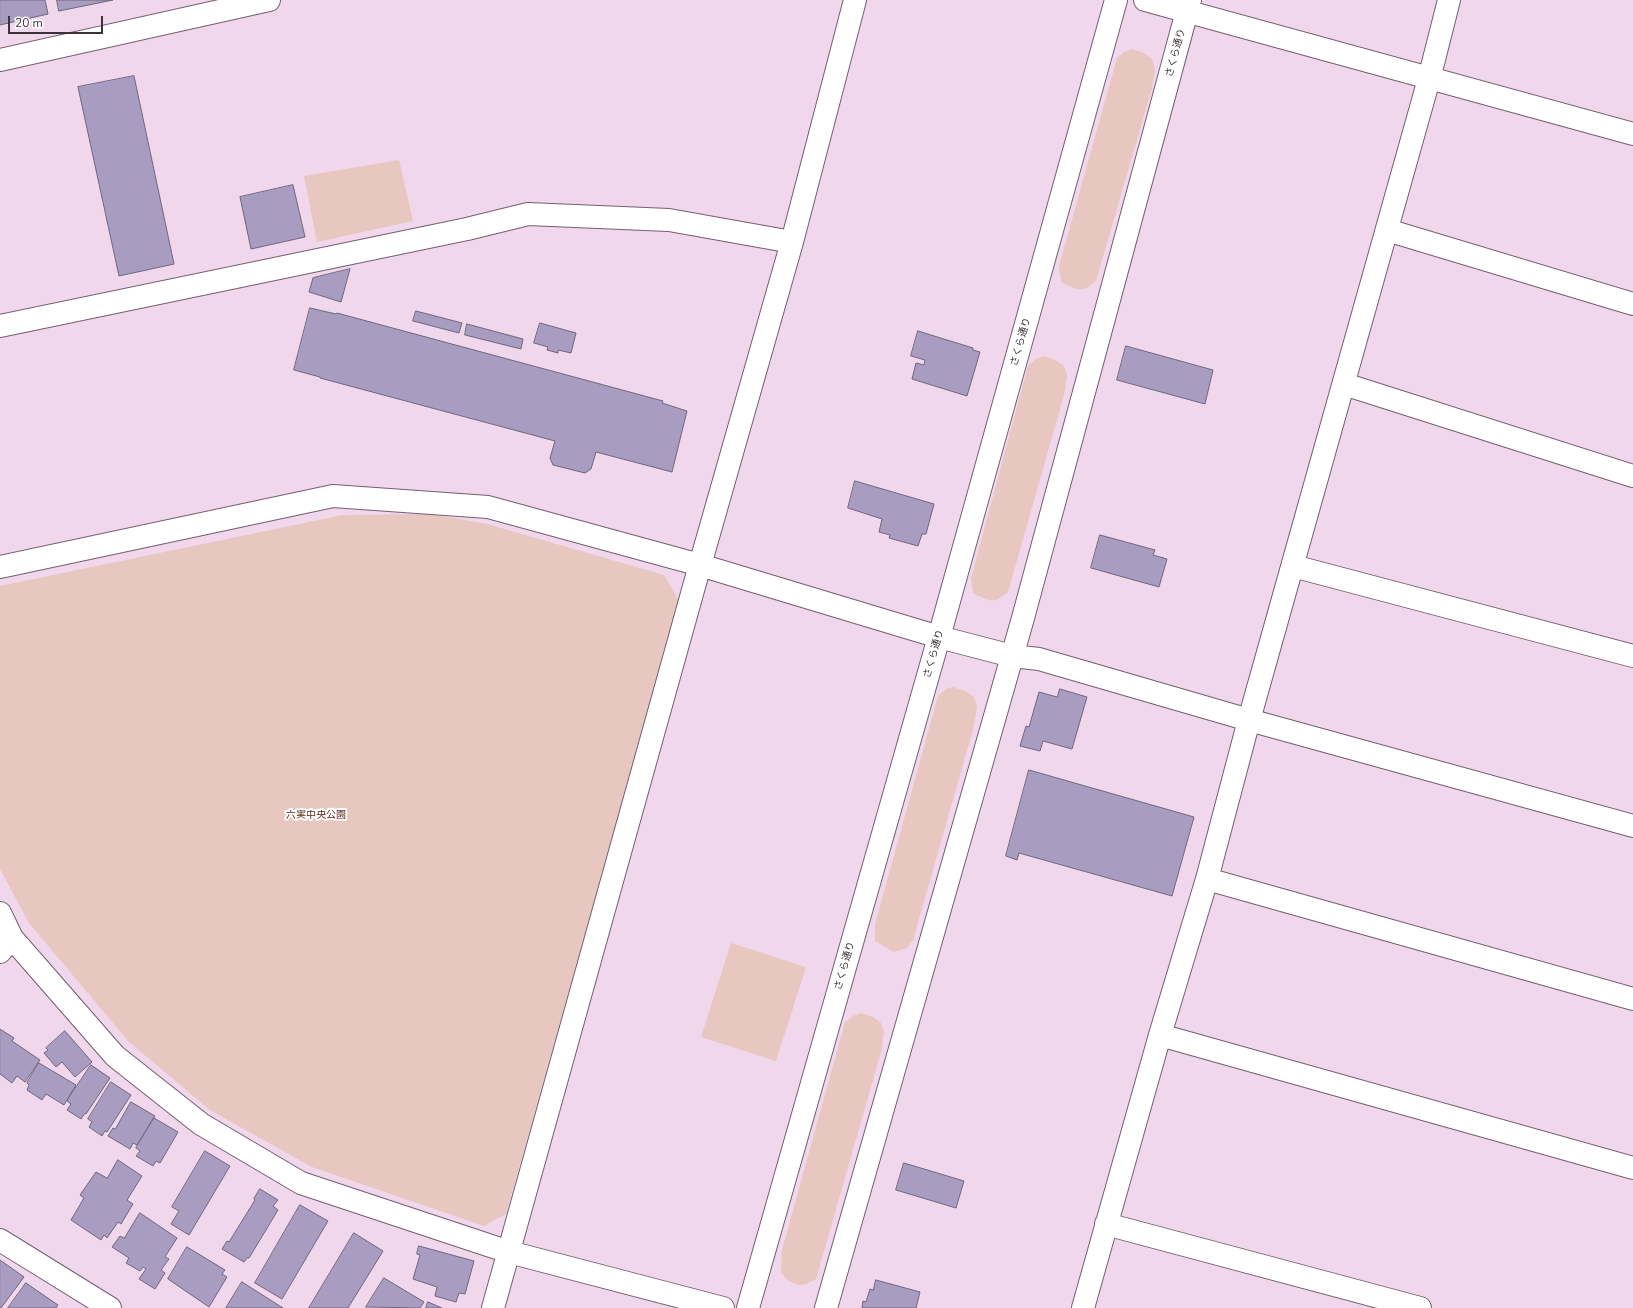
<!DOCTYPE html>
<html>
<head>
<meta charset="utf-8">
<style>
  body { margin:0 }
  #map { position:relative; width:1633px; height:1308px; overflow:hidden; background:#f0d7eb; font-family:"Nunito Sans",sans-serif }
  canvas { display:block }
  .scale { position:absolute; left:8px; top:16px; width:95px; height:18px; box-sizing:border-box; border:2px solid #3b323a; border-top:0; padding-left:5px; font-size:12px; line-height:14px; white-space:nowrap; color:#3b323a; -webkit-text-stroke:3px #fff; paint-order:stroke }
</style>
</head>
<body>
<div id="map">
<canvas width="1633" height="1308"></canvas>
<div class="scale">20 m</div>
</div>
<script>
const context = document.querySelector('canvas').getContext('2d');
context.lineJoin = 'round';
function fillPath(path, color) { context.fillStyle = color; context.fill(path, 'evenodd'); }
function stroke(path, color, width, dash) { context.strokeStyle = color; context.lineWidth = width; context.lineCap = dash ? 'butt' : 'round'; context.setLineDash(dash || []); context.stroke(path); }
function drawText(font, color, halo, rows, align = 'center') {
  context.font = font + ' "Nunito Sans","Noto Sans JP",sans-serif'; context.lineWidth = 4; context.setLineDash([]); context.textBaseline = 'middle'; context.strokeStyle = halo; context.fillStyle = color; for (const [text, x, y, turn = 0] of rows) {
    context.save(); context.translate(x, y); context.rotate((+turn || 0) * Math.PI / 180); context.textAlign = isNaN(turn) ? turn : align; if (halo) context.strokeText(text, 0, 0); context.fillText(text, 0, 0); context.restore();
  }
}
fillPath(new Path2D(`
  M1132 49 1144 53 1152 59 1155 69 1152 88 1096 281C1081 294 1078 290 1061 282L1059 266 1117 58 1124 52Z
  M399 160 413 221 317 242 304 176Z
  M1044 356 1055 360 1064 366 1067 376 1064 395 1008 592C993 605 990 601 973 593L971 578 1028 366 1036 359Z
  M430 514 487 524 664 575 679 601 506 1214 484 1226 312 1167 210 1110 128 1041 29 923 0 869V586L343 515Z
  M953 687 965 691 974 697 977 707 974 726 913 940 907 948 894 952 875 941V924L938 696 946 689Z
  M731 943 806 967 776 1061 701 1037Z
  M861 1013 873 1017 881 1023 884 1033 881 1052 816 1279 807 1284 798 1285 787 1280 781 1272 782 1250 845 1022 853 1016Z`), '#e7c7bf');
const building = new Path2D(`
  M0 0H45L48 14 0 25Z
  M57 0H113L59 11Z
  M134 76 174 264 119 276 78 87Z
  M293 185 305 237 251 249 240 197Z
  M350 269 341 302 309 292 313 278Z
  M310 308 336 314 337 313 663 401 662 403 687 411 672 472 596 452 591 469 585 473 553 465 550 458 555 441 320 378V377L294 370Z
  M416 311 462 323 459 333 413 321Z
  M540 323 576 333 571 353 558 350V353L547 350 548 347 534 343Z
  M467 324 523 339 521 349 465 335Z
  M918 331 973 348V350L980 352 967 396 912 379 916 363 924 365 925 360 911 356Z
  M1126 346 1213 370 1205 404 1117 380Z
  M855 481 934 504 926 534H922L918 546 889 538 890 535 879 532 882 519 848 508Z
  M1100 535 1155 550 1153 555 1167 559 1159 587 1091 568Z
  M1060 689 1087 697 1072 749 1043 741 1040 751 1020 746 1026 726 1029 727 1039 692 1057 697Z
  M1029 770 1194 817 1172 896 1019 853 1017 860 1006 856Z
  M0 1029 14 1038 12 1041 40 1060 25 1082 17 1076 12 1083 0 1074Z
  M65 1031 92 1062 75 1077 62 1062 56 1067 44 1053 48 1050 46 1048Z
  M39 1063 76 1085 64 1105 46 1094 42 1100 27 1090 29 1085 27 1083Z
  M91 1065 110 1078 86 1114 85 1113 81 1119 67 1110 71 1104 67 1101Z
  M111 1082 131 1095 107 1132 105 1131 102 1136 89 1127 92 1122 88 1119Z
  M131 1102 155 1116 137 1145 133 1143 130 1149 108 1136 113 1128 115 1129Z
  M154 1118 178 1132 160 1163 156 1161 153 1166 136 1156 140 1151 136 1148Z
  M205 1151 230 1166 189 1235 171 1224 179 1211 172 1207Z
  M118 1160 142 1176 127 1200 133 1204 121 1224 118 1222 107 1238 104 1235 101 1240 71 1220 84 1198 80 1195 96 1172 107 1178Z
  M904 1163 964 1181 956 1208 896 1190Z
  M260 1189 278 1200 273 1206 278 1210 249 1258H247L244 1262 222 1249 227 1241 229 1242 255 1200 254 1199Z
  M300 1205 328 1221 282 1299 255 1283Z
  M140 1213 177 1238 165 1257 169 1259 161 1270 165 1273 155 1289 139 1279 146 1269 143 1267 140 1271 126 1263 129 1258 112 1247 120 1236 124 1238Z
  M354 1233 383 1251 348 1308H309Z
  M419 1246 474 1261 465 1294 459 1293 456 1302 435 1296 437 1287 413 1279 420 1255 417 1254Z
  M187 1247 225 1270 222 1274 227 1277 209 1307 168 1279Z
  M0 1260 24 1277 1 1308H0Z
  M384 1278 424 1302 420 1308 366 1307Z
  M876 1280 920 1292 916 1308H862L863 1301 866 1302 870 1289 873 1290Z
  M242 1282 283 1308H226Z
  M26 1283 58 1305 56 1308H8Z
  M428 1302 442 1308H426Z`);
fillPath(building, '#a99cc1');
stroke(building, '#6f667e', 1);
const street = new Path2D(`
  M1387 230 1633 304
  M0 326 467 229 528 214 669 220 792 242
  M1344 384 1633 476
  M1293 566 1633 656
  M0 567 333 496 488 507 700 565 939 637 1012 656 1039 659 1249 720 1633 826
  M1207 879 1633 999
  M0 952 12 938
  M1160 1035 1633 1168
  M1106 1224 1420 1308
  M0 1240 110 1308
  M493 1308 700 565 792 242 855 0
  M1083 1308 1160 1035 1207 879 1249 720 1429 79 1449 0`);
const secondary = new Path2D(`
  M1145 0 1633 134
  M0 60 269 0
  M0 913 12 938 115 1056 201 1124 301 1183 509 1252 723 1308
  M748 1308 939 637 1116 0
  M826 1308 1023 618 1190 0`);
stroke(street, '#745f71', 24);
stroke(secondary, '#745f71', 24);
stroke(street, '#fff', 22);
stroke(secondary, '#fff', 22);
drawText('10px', '#3b323a', '#fff', [
  ["さくら通り",1176,53,-75],
  ["さくら通り",1021,342,-74],
  ["さくら通り",934,654,-74],
  ["さくら通り",845,966,-74]
]);
drawText('10px', '#60281b', '#fff', [
  ["六実中央公園",316,816]
]);
</script>
</body>
</html>
